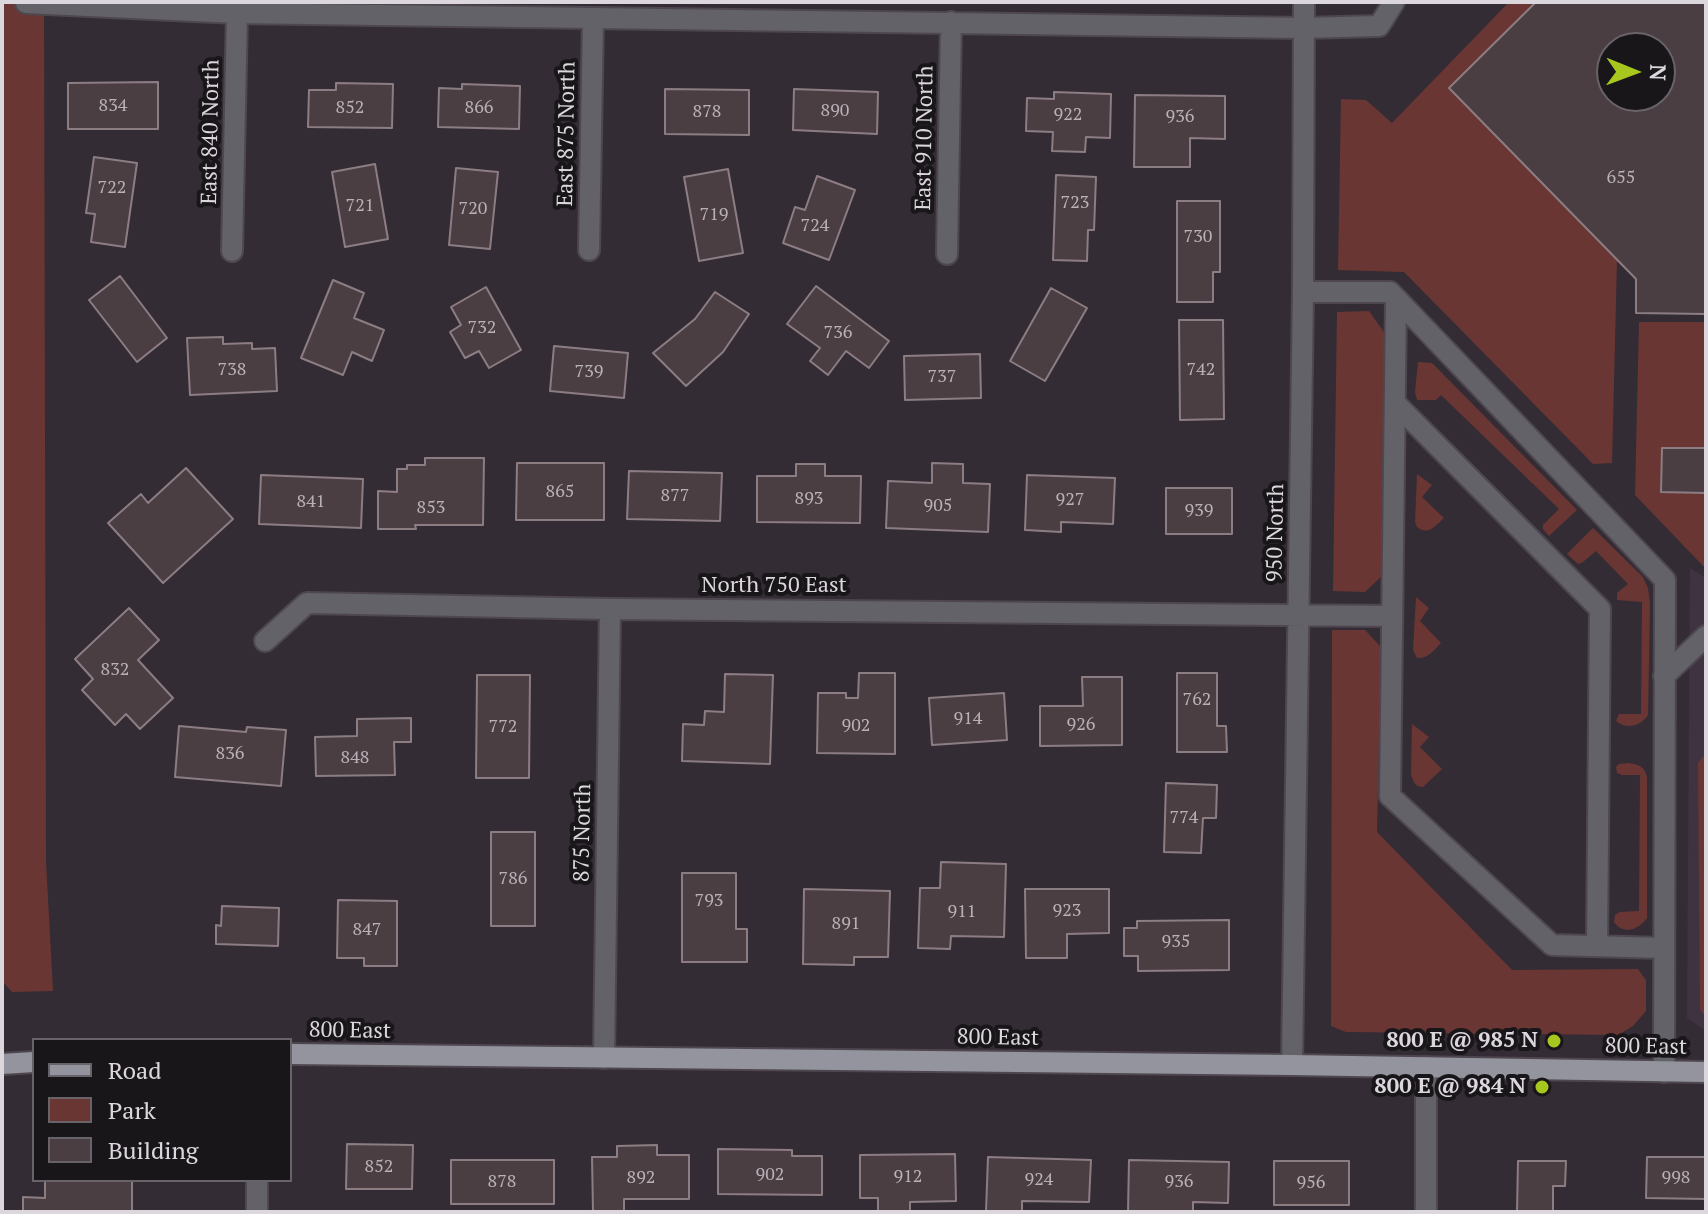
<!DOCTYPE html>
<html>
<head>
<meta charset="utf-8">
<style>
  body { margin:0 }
  #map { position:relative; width:1708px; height:1214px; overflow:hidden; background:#342c35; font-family:"PT Serif",serif }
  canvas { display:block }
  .frame { position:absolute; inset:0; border:4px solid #dcd7dd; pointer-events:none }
  .legend { position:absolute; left:32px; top:1038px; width:260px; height:144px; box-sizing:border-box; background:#19161a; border:2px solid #676368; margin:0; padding:10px 14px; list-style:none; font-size:24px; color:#dcd7dd }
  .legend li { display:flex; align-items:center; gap:16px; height:40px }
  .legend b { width:40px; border:2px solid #676368 }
  .north { position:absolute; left:1596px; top:32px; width:80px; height:80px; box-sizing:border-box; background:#19161a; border:2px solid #676368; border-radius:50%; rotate:91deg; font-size:22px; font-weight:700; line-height:32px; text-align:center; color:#dcd7dd }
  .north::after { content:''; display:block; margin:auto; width:28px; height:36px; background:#a7c71e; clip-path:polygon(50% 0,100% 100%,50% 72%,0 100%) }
</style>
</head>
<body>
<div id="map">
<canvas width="1708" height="1214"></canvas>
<div class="frame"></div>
<ul class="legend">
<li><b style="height:10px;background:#94949f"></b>Road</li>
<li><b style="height:22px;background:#6a3633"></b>Park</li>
<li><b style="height:22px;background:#4b3e43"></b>Building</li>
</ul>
<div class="north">N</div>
</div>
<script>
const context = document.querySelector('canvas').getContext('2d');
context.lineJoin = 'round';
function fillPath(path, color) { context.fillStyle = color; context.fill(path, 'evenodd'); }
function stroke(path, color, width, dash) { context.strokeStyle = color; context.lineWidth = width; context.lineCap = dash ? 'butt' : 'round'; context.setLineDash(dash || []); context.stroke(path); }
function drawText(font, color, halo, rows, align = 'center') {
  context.font = font + ' "PT Serif",serif'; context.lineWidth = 8; context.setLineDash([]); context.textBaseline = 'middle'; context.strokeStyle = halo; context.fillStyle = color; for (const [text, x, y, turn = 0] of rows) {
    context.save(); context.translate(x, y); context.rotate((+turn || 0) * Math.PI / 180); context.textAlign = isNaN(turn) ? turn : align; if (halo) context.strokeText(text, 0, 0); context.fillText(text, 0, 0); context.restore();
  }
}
fillPath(new Path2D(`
  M1690 568 1706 578V1031L1687 1018Z`), '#3f3341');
fillPath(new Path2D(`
  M2 2H44L46 862 53 991 12 992 2 981Z
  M1509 2H1536L1449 88 1617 260 1612 463 1593 464 1404 272 1338 270 1341 99 1366 100 1392 123Z
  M1369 311 1386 335 1382 576 1365 592 1333 591 1337 312Z
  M1639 322H1706V569L1635 495Z
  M1418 362 1432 363 1577 510 1549 536 1543 529V525L1559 509 1441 395 1436 400H1417L1415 392Z
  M1417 474 1432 485 1422 497 1444 518C1435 526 1428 536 1417 527L1415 522Z
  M1593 528 1643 577 1648 588 1650 603 1648 715C1641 726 1627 730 1616 721L1619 714H1641L1642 602 1617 600V593L1628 584 1596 551 1583 562 1578 564 1567 554Z
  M1416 597 1429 608 1420 621 1441 643C1434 650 1428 659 1417 658L1413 650Z
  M1332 630H1365L1381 647 1377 832 1512 970 1638 969 1646 980V1011L1633 1026 1618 1035 1346 1032 1331 1026Z
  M1412 724 1429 737 1420 747 1442 769 1423 787C1415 787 1413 781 1411 774Z
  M1706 753V1018L1700 1009 1698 763Z
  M1628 763C1640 765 1644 766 1647 777V918C1639 929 1624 936 1614 922L1615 915 1620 912 1639 911 1640 775H1622L1617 773 1616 767 1619 764Z`), '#6a3633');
const building = new Path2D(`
  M1536 2H1706V314L1636 313V279L1449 88ZM1612 48H1660V96H1612Z
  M158 82V129H68V83Z
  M336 83 393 84 392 128 308 127 309 90H336Z
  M462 84 520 86 519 129 438 127 439 88 462 89Z
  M665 89 749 90V135L665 134Z
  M794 89 878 92 877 134 793 130Z
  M1054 92 1111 94 1110 138 1086 137 1085 152 1052 151 1053 132 1026 131 1027 98 1054 99Z
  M1135 95 1225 96V139L1190 138V167H1134Z
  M94 157 137 163 125 247 91 242 95 214 86 213Z
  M375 164 388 239 345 247 332 172Z
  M456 168 498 172 490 249 449 245Z
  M728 169 743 253 699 261 684 177Z
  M1056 175 1096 177 1094 230H1088L1087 261 1053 260Z
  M817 176 855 190 829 260 783 243 795 207 805 210Z
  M1177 201H1220V272H1213V302H1177Z
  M120 276 167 338 137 362 89 300Z
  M333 280 364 293 354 318 384 330 372 361 352 352 343 375 301 358Z
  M816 286 889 341 869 368 846 351 828 375 810 361 820 348 787 324Z
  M486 287 521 350 489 368 479 351 465 358 450 332 461 325 451 307Z
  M1051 288 1087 308 1045 381 1010 361Z
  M715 292 749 314 723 352 686 386 653 353 695 319Z
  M1179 320H1223L1224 419 1180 420Z
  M223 337V344L252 343V349L275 348 277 391 190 395 187 338Z
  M554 346 628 353 624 398 550 391Z
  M980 354 981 398 905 400 904 356Z
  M1662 448H1706V493L1661 492Z
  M425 458H484L483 525H415L416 529H378V491L397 492V469H407V465H425Z
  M517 463H604V520H516Z
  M932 463 963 464V483L990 484 988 532 886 528 888 481 932 483Z
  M796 464H825V476H861L860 523 757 522V476H796Z
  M186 468 233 519 163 583 108 523 141 494 148 503Z
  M629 471 722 473 720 521 627 519Z
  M261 475 363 479 361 528 259 524Z
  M1027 475 1115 478 1113 524 1061 522V532L1025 530Z
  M1166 488H1232V534H1166Z
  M129 608 159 640 138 660 173 698 140 729 126 714 115 725 82 690 93 679 75 659Z
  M859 673H895V754L817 753 818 693H846V698H858Z
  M1177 673H1217V726H1226L1227 752H1177Z
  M725 674 773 675 770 764 682 761 683 724 704 725 705 711 724 712Z
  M477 675H530L529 778H476Z
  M1082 677H1122V745L1040 746V706H1083Z
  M1004 693 1007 740 932 745 929 698Z
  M411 718V742H394L395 775 316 776 315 737 357 736V719Z
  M179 726 246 732 247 727 286 730 281 786 175 777Z
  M1166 783 1217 785 1216 818H1203L1201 853 1164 852Z
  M491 832H535V926H491Z
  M941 862 1006 864 1004 937 951 936 950 949 918 948 920 888H940Z
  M682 873H736V929H747V962H682Z
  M804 889 890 891 888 957H854V965L803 964Z
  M1025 889H1109V933L1067 934V958H1026Z
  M338 900 397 901V966H364V958H337Z
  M222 906 279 908 278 946 216 944V925L221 926Z
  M1229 920V970L1138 971V956H1124V928H1137V921Z
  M347 1144 413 1145 412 1189H346Z
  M657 1145V1155H689V1199H624V1212H593L592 1157H617V1146Z
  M718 1149 792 1150V1156H822V1195L718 1194Z
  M955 1154 956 1201 910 1202V1212H878V1198H860V1155Z
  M988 1157 1091 1160 1089 1202 1022 1201V1212H986Z
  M1647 1157H1706V1199L1646 1198Z
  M451 1160H554V1204H451Z
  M1129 1160 1229 1162 1228 1203 1193 1202V1212H1128Z
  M1274 1161H1349V1205H1274Z
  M1518 1161H1566L1565 1186H1553V1212H1517Z
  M45 1180H132V1212H23V1197L45 1198Z`);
fillPath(building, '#4b3e43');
stroke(building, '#8c7d83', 2);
const minor = new Path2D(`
  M26 3 237 13 1303 28 1379 26 1394 2
  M589 250 593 19
  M232 251 237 13
  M947 254 951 22
  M1303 292H1390L1665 580 1664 1072
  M1396 299 1390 796 1552 945 1664 948
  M1395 403 1600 609 1597 946
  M265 641 307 603 610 609 1392 616
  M1664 676 1706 636
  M604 1058 610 609
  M1292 1065 1303 292 1304 2
  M1426 1067V1212
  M257 1212V1180`);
const major = new Path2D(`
  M290 1054 1292 1065 1706 1072
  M2 1064 34 1062`);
stroke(minor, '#4f4750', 24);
stroke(major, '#4f4750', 24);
stroke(minor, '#626268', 20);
stroke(major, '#94949f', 20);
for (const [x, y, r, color] of [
  [1554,1041,8,"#a7c71e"],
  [1542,1087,8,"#a7c71e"]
]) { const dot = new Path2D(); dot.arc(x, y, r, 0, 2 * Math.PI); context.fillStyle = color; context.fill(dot); stroke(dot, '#19161a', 3); }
drawText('18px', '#b8b1b6', null, [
  ["834",113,106],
  ["852",350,108],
  ["866",479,108],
  ["890",835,111],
  ["878",707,112],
  ["922",1068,115],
  ["936",1180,117],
  ["655",1621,178],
  ["722",112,188],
  ["723",1075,203],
  ["721",360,206],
  ["720",473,209],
  ["719",714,215],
  ["724",815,226],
  ["730",1198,237],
  ["732",482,328],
  ["736",838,333],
  ["738",232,370],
  ["742",1201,370],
  ["739",589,372],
  ["737",942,377],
  ["865",560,492],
  ["877",675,496],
  ["893",809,499],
  ["927",1070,500],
  ["841",311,502],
  ["905",938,506],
  ["853",431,508],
  ["939",1199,511],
  ["832",115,670],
  ["762",1197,700],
  ["914",968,719],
  ["926",1081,725],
  ["902",856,726],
  ["772",503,727],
  ["836",230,754],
  ["848",355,758],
  ["774",1184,818],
  ["786",513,879],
  ["793",709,901],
  ["923",1067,911],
  ["911",962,912],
  ["891",846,924],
  ["847",367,930],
  ["935",1176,942],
  ["852",379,1167],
  ["902",770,1175],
  ["912",908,1177],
  ["892",641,1178],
  ["998",1676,1178],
  ["924",1039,1180],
  ["878",502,1182],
  ["936",1179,1182],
  ["956",1311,1183]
]);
drawText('22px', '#dcd7dd', '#19161a', [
  ["East 840 North",211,132,-89],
  ["East 875 North",567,134,-89],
  ["East 910 North",925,138,-89],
  ["950 North",1276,533,-89],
  ["North 750 East",774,586],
  ["875 North",583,833,-89],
  ["800 East",350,1031,1],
  ["800 East",998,1038,1],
  ["800 East",1646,1047,1]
]);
drawText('bold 22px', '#dcd7dd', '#19161a', [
  ["800 E @ 985 N",1538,1041],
  ["800 E @ 984 N",1526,1087]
], 'right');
</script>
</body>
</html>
